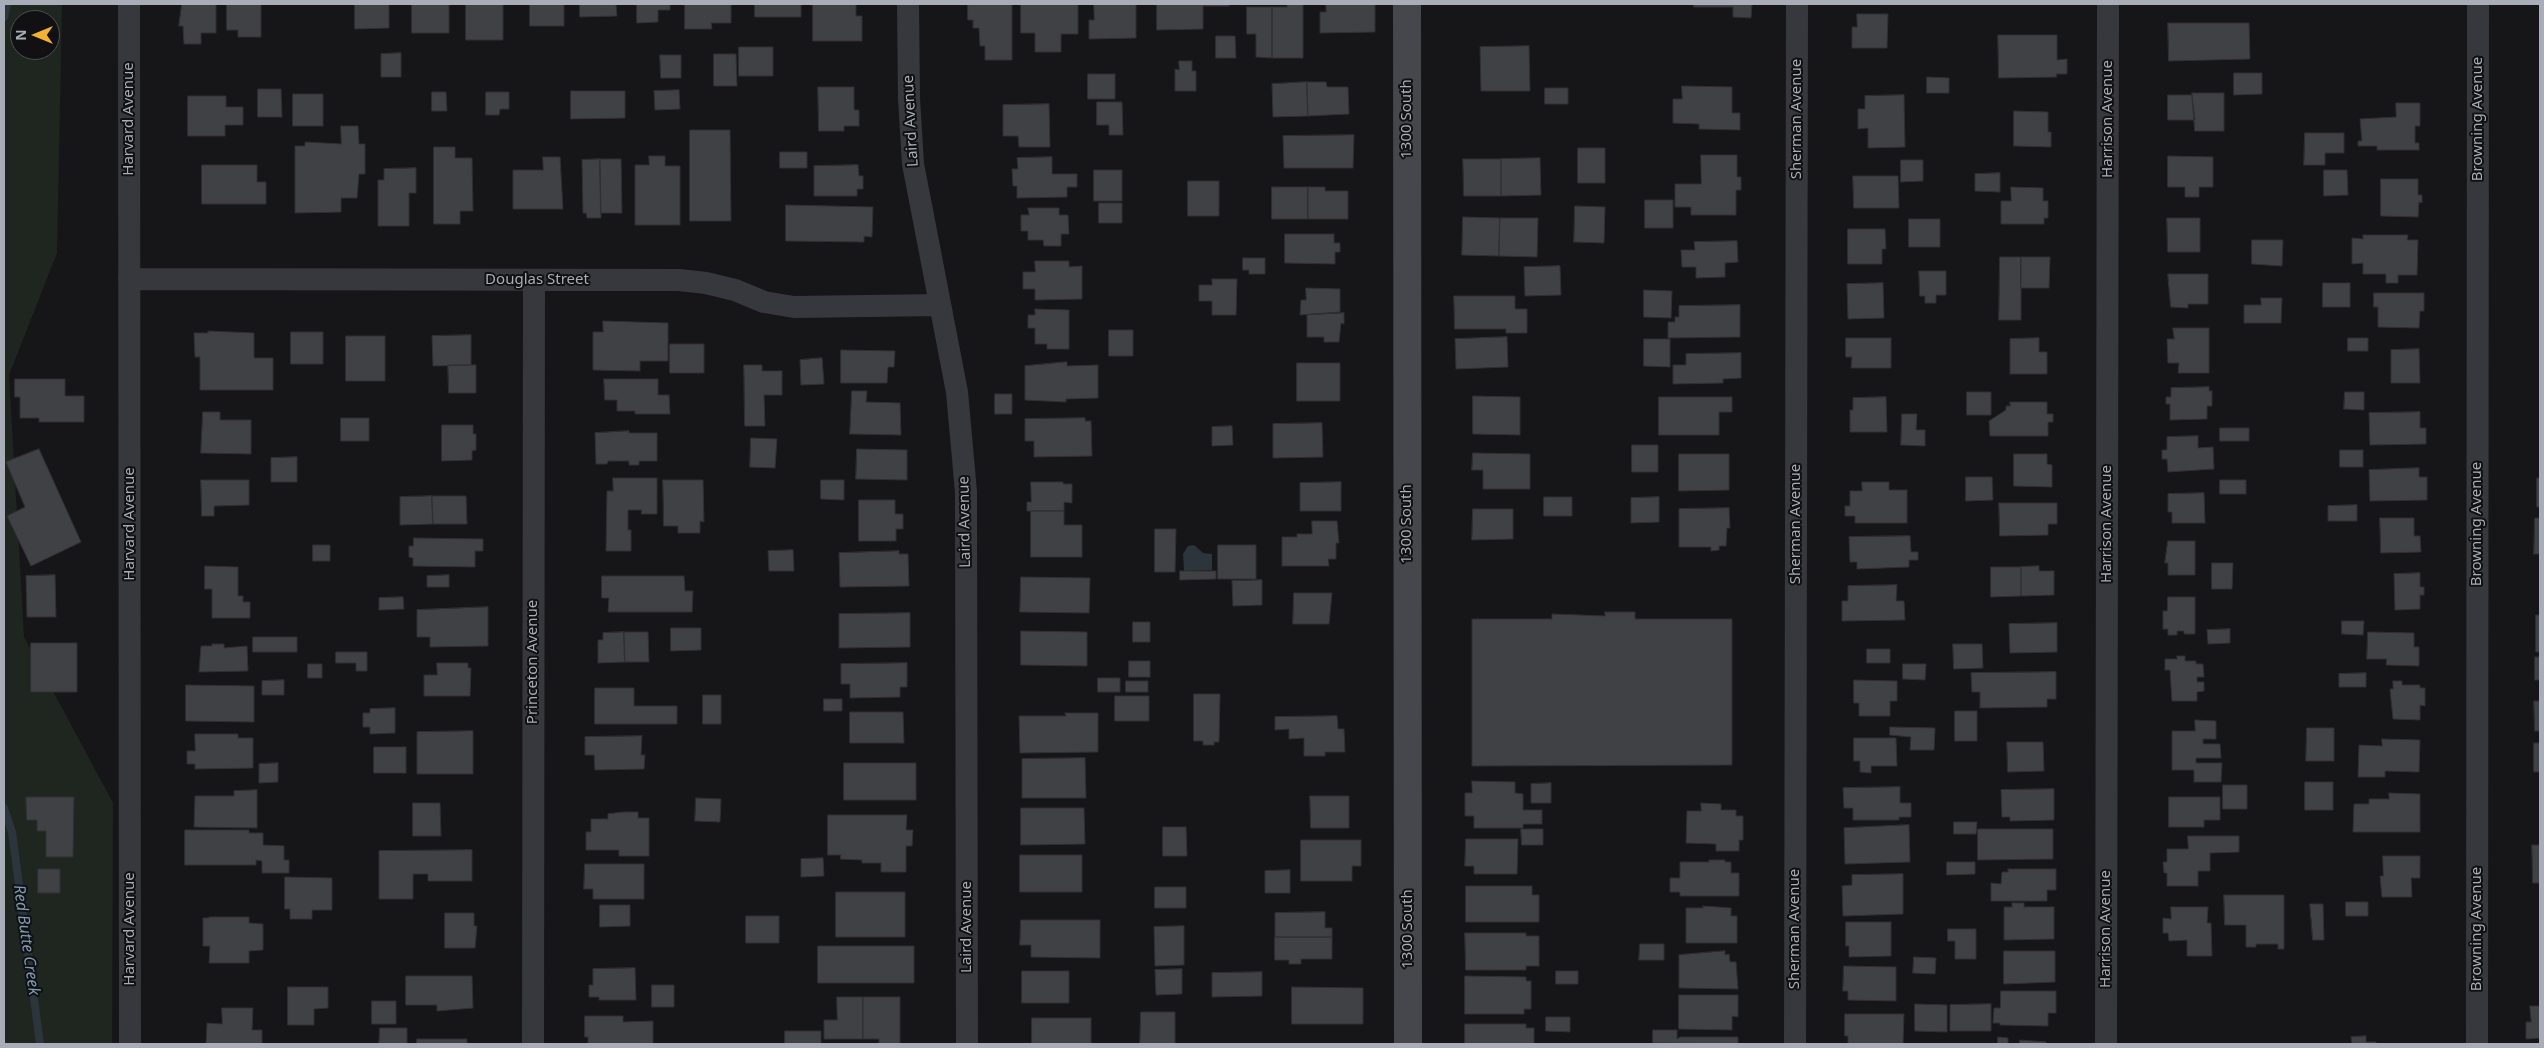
<!DOCTYPE html>
<html>
<head>
<meta charset="utf-8">
<style>
  body { margin:0 }
  #map { position:relative; width:2544px; height:1048px; overflow:hidden; background:#161618; font-family:"Noto Sans",sans-serif }
  canvas { display:block }
  .frame { position:absolute; inset:0; border:5px solid #a8adb8; pointer-events:none }
  .north { position:absolute; left:10px; top:10px; width:50px; height:50px; box-sizing:border-box; background:#111113; border:1px solid #4d4f55; border-radius:50%; rotate:270deg; font-size:14px; font-weight:700; line-height:20px; text-align:center; color:#a8adb8 }
  .north::after { content:''; display:block; margin:auto; width:18px; height:22px; background:#f2b134; clip-path:polygon(50% 0,100% 100%,50% 72%,0 100%) }
</style>
</head>
<body>
<div id="map">
<canvas width="2544" height="1048"></canvas>
<div class="frame"></div>
<div class="north">N</div>
</div>
<script>
const context = document.querySelector('canvas').getContext('2d');
context.lineJoin = 'round';
function fillPath(path, color) { context.fillStyle = color; context.fill(path, 'evenodd'); }
function stroke(path, color, width, dash) { context.strokeStyle = color; context.lineWidth = width; context.lineCap = dash ? 'butt' : 'round'; context.setLineDash(dash || []); context.stroke(path); }
function drawText(font, color, halo, rows, align = 'center') {
  context.font = font + ' "Noto Sans",sans-serif'; context.lineWidth = 4; context.setLineDash([]); context.textBaseline = 'middle'; context.strokeStyle = halo; context.fillStyle = color; for (const [text, x, y, turn = 0] of rows) {
    context.save(); context.translate(x, y); context.rotate((+turn || 0) * Math.PI / 180); context.textAlign = isNaN(turn) ? turn : align; if (halo) context.strokeText(text, 0, 0); context.fillText(text, 0, 0); context.restore();
  }
}
fillPath(new Path2D(`
  M4 4H62L57 253 9 375 24 637 113 803 112 1044H4ZM20 20H50V50H20Z`), '#1e261f');
fillPath(new Path2D(`
  M1194 545 1203 553 1212 554V570L1184 571 1183 554 1188 546Z`), '#2c353c');
stroke(new Path2D(`
  M4 17 7 4
  M4 808 12 832 40 1044`), '#2c353c', 8);
const building = new Path2D(`
  M182 4H216V33H201V44H184L183 26H179Z
  M227 4H261V37H238V30H227Z
  M355 4H389V28L355 29Z
  M412 4H449V33H412Z
  M466 4H503V40H466Z
  M530 4H564V26H530Z
  M580 4H616L617 16 580 17Z
  M637 4H670V10H658V22L637 23Z
  M685 4H731V23H711L712 29H685Z
  M755 4H801V17H755Z
  M813 4H856V16H862V41H813Z
  M968 4H1012V60H985V46H980L979 28H973V20H968Z
  M1021 4H1078V34H1061V52H1035V33H1021Z
  M1094 4H1136V38L1089 39V20H1094Z
  M1157 4H1229V6H1203V29L1157 30Z
  M1287 4H1303V58H1272V7H1287Z
  M1326 4H1375V32L1320 33V12H1326Z
  M1694 4H1752L1751 18 1733 17V7H1694Z
  M1247 7H1272V58L1256 57V34H1247Z
  M1857 14H1888L1887 48H1852V27H1857Z
  M2168 23H2249L2250 59 2169 61Z
  M1998 35H2057V60L2067 59V74H2056L2057 77 1999 78Z
  M1216 36H1235L1236 58H1216Z
  M1529 46 1530 91H1481L1480 47Z
  M739 47H773V76H739Z
  M401 53V77H381V54Z
  M714 54H736L737 86H714Z
  M660 55H681V78H661Z
  M1179 61H1192V71H1196V91H1175V69L1179 70Z
  M2234 73H2262V94L2234 95Z
  M1088 74H1115V99H1088Z
  M1927 77 1949 78V93H1927Z
  M1307 82 1308 116 1273 117 1272 84Z
  M1307 82H1326L1327 87H1348L1349 114 1308 116Z
  M1682 86 1732 87V113H1740V130L1699 129V124L1673 123V99H1682Z
  M818 87H854V110H859V126H844V131H819Z
  M1545 88H1568V104H1545Z
  M258 89H281L282 117H258Z
  M679 90 680 109 655 110 654 91Z
  M571 91H625V118L571 119Z
  M432 92H446L447 111H432Z
  M486 92H509V109H500L499 115H486Z
  M2192 93H2224V131H2195Z
  M293 94H323V126H293Z
  M1904 95 1905 147 1868 148V128L1858 129V109H1865V96Z
  M2168 95H2192L2195 120H2168Z
  M188 96H226V107H243V125H225V136H188Z
  M1097 102H1122L1123 135H1109V125H1097Z
  M2396 103H2420V126H2415V143H2419V150H2377V146H2358V141H2362L2360 119 2396 117Z
  M1049 104 1050 147H1019L1018 136H1003V105Z
  M2014 111 2048 112V132H2051V147L2014 146Z
  M341 126H358L359 144H365V174H359L357 198H341V212L295 213V146H305V142L341 144Z
  M690 130H730L731 221H690Z
  M2305 133H2344V153H2325V165H2304Z
  M1354 135 1353 168H1284L1283 136Z
  M434 147H455V158H472L473 211H460V224H434Z
  M1578 148H1605V183H1578Z
  M780 152H807V168H780Z
  M1701 155H1737V177H1741V190H1736V215H1691V207H1675V184H1701Z
  M649 156H665V166H680V225H635V165H649Z
  M2168 156 2213 157V187H2199V197H2185V187H2168Z
  M543 157H560L563 209H513V170H543Z
  M1052 157V174H1077V187H1067V197L1017 198V186H1013L1012 169H1018L1017 158Z
  M1540 158 1541 195 1501 196V159Z
  M600 159H621L622 213H601Z
  M600 159 601 218H587L586 213H583L582 160Z
  M1463 159H1501V196H1464Z
  M1901 160H1923V181L1901 182Z
  M202 165H257V182H266V204H202Z
  M858 165 859 176H863V189H857V196H814V166Z
  M416 168V193H409V226H378V180H384V169Z
  M1094 170H1122V201H1094Z
  M2324 170H2347L2348 195 2324 196Z
  M2000 173V192L1975 191V174Z
  M1853 176H1898L1899 208H1854Z
  M2381 179H2418V195H2422V203L2419 202 2418 217 2381 216Z
  M1188 181H1219V216H1188Z
  M1272 187H1308V219H1272Z
  M1308 187H1325V191H1348V219H1308Z
  M2011 187 2043 188V201H2048V218H2044V224H2001V201H2011Z
  M1645 200H1673V228H1645Z
  M1099 203H1122V223H1099Z
  M786 205 873 207 872 237 864 236V242L786 241Z
  M1575 206 1605 207 1604 243 1574 242Z
  M1028 208H1059V215H1068L1069 234H1061V246H1044L1043 240H1028V231H1021V215H1029Z
  M1463 217 1500 218 1499 256 1462 255Z
  M1500 218H1538L1537 257 1499 256Z
  M2167 218H2200V252H2168Z
  M1909 219H1940V247H1909Z
  M1848 229H1885L1886 249H1882V264H1848Z
  M1285 234H1334V243H1340V252H1335V264L1285 263Z
  M2363 235H2408L2407 240H2418L2417 275H2398V283H2386V274H2363V263L2352 264V238L2363 239Z
  M2252 240H2283L2282 266 2252 264Z
  M1737 241 1738 262 1725 263V277L1696 278V267H1682L1681 250H1695L1694 242Z
  M2000 257H2021V320H1999Z
  M2021 257H2050L2049 288H2021Z
  M1243 258H1265V274H1249V270H1243Z
  M1035 261H1069V267L1082 266V299L1035 300V289H1023V272H1035Z
  M1560 266 1561 295 1525 296 1524 267Z
  M1919 271H1946V295H1936V303H1925V296H1920Z
  M2168 274H2208V304H2188V308L2171 307Z
  M1212 279H1237L1236 315H1212V301H1199V285H1212Z
  M1883 283 1884 318 1848 319 1847 284Z
  M2323 283H2350V307H2323Z
  M1306 288 1340 289V312L1300 315 1301 300H1306Z
  M1644 290 1672 291 1671 318 1644 317Z
  M2374 293H2424V311H2420L2419 328 2378 327V307H2374Z
  M1454 296H1515V309H1527V333H1506V329H1455Z
  M2261 298H2282L2281 323H2244V305H2261Z
  M1740 305V337L1668 338V322H1675V317H1679V306Z
  M1035 309 1069 310V349H1047V344H1035V328H1028V315H1035Z
  M1344 313V324L1341 323 1339 342H1324V337H1307V315Z
  M603 321 668 323V361H640V371L593 370V332H603Z
  M2173 328H2209V373H2178L2179 363H2168L2167 339H2174Z
  M1109 330H1133V356H1109Z
  M208 331 254 333V358H273V390H200V357H195L194 333H208Z
  M291 332H323V364H291Z
  M471 335V365L433 366 432 336Z
  M346 336H385V381H346Z
  M1507 337 1508 367 1456 369 1455 339Z
  M1846 338H1891V368H1851L1852 357H1846Z
  M2039 338V352H2047V374H2010V339Z
  M2348 338H2368V351H2348Z
  M1644 339H1670V367L1644 366Z
  M670 344H704V373H670Z
  M2419 349 2420 383H2391V350Z
  M841 350 895 351 894 367H888L887 383H841Z
  M1741 353V378L1723 379V383L1673 384V365H1686V354Z
  M822 358 824 384 801 385 800 360Z
  M1067 362V366L1098 365V398L1066 399V402L1025 400V366Z
  M1297 363H1340V401H1297Z
  M448 365H476V393H449Z
  M744 365H762V371H782V395H764L765 426H745Z
  M15 379H65V396H84V422H39V418H20V397H15Z
  M604 379H658V395H669L670 414H635V411H617V400H605Z
  M2209 387V391H2212V406H2207V419L2170 420V404H2166V397H2171V388Z
  M852 391H867L866 402 900 403 901 435 850 434Z
  M1967 392H1991V415H1967Z
  M2345 392H2364V410L2344 409Z
  M995 394H1012V414H995Z
  M1473 396 1520 397V435L1473 434Z
  M1659 397H1732V412H1719V435H1659Z
  M1886 397 1887 432H1850V410H1853V398Z
  M2010 402H2047V414H2053V422H2048V436H1990L1989 421 2006 410V406H2010Z
  M203 412H220V420H251V454L201 453Z
  M2420 412V428H2426V444L2370 445 2369 413Z
  M1902 414H1917L1916 430H1925V446L1901 445Z
  M341 418H369V441H341Z
  M1085 418V421H1091L1092 456 1034 457V441H1025V419Z
  M1322 423 1323 457 1273 458V424Z
  M442 425H473V434H476V450L472 451V460L442 461Z
  M1232 426 1233 445 1212 446V427Z
  M2220 428H2249V441H2220Z
  M629 431V433H657V461H639V465H629V461H608L607 464H596L595 433Z
  M2198 436V448L2213 447 2214 469 2168 472 2167 459H2162V450H2167V437Z
  M751 438 777 439 775 468 750 467Z
  M1632 445H1658V472H1632Z
  M39 449 81 542 31 566 7 516 25 507 6 462Z
  M857 449 907 450V480L856 479Z
  M2340 450H2363V467H2340Z
  M1473 453 1530 454V489H1483V470H1472Z
  M1679 454H1729V490L1679 491Z
  M2014 454H2047V464L2052 465V487L2014 486Z
  M297 457V482H271V458Z
  M2419 468V477H2427V500L2370 501 2369 470Z
  M1966 477H1992L1993 500 1966 501Z
  M613 478H657V514H641L642 510H628V530H631V551H606L607 491H613Z
  M2537 478H2540V507H2537Z
  M201 480H249V505L214 506V516H202Z
  M663 480H703L704 522 700 521V533H678V526H664Z
  M821 480H844V500L821 499Z
  M2220 480H2246V494H2220Z
  M1031 482H1063V484H1072V503L1064 502V511H1027V502H1031Z
  M1341 482V511H1300V483Z
  M1862 482H1889V490H1907V523H1855V516H1845V506H1850V491H1862Z
  M2204 493 2205 523H2172V512H2168V494Z
  M432 496H466L467 524H433Z
  M432 496 433 524 400 525V497Z
  M1544 497H1572V516H1544Z
  M1659 497V522L1631 523V498Z
  M859 500H895V514H903V529H896V541H859Z
  M1999 503H2057V524H2048V535L2000 536Z
  M2357 505V521H2328V506Z
  M1729 508 1730 528H1727L1726 546H1719V550L1711 551V547H1679V509Z
  M1473 509H1513V539L1472 540Z
  M1031 511H1064V525H1082V557H1031Z
  M2380 518H2414V536H2420L2421 552 2381 553Z
  M2535 518H2540V554H2534Z
  M1312 521H1337L1339 543H1336V559H1328L1329 566H1282V537H1297V534H1312Z
  M1155 529H1176L1175 572H1155Z
  M1910 536 1911 552H1918V560H1909V567L1857 569V562H1850L1849 537Z
  M414 538 483 539V551H475V567L413 566V558L409 557V546H413Z
  M2168 541H2195V575H2168V563H2165Z
  M313 545H330V561H313Z
  M1218 545H1256V579H1218Z
  M793 550 794 571H769L768 551Z
  M899 551V554H908L909 586 840 587 839 553Z
  M2212 563H2233L2232 589H2212Z
  M205 566 238 567V596H243V602H250V618H212V589H205Z
  M2039 566V571H2054V595L2021 596V567Z
  M1991 567H2021V596L1991 597Z
  M1180 571H1216V579L1180 580Z
  M2420 573V587H2424V595H2420V609L2395 610 2394 574Z
  M55 575 56 617H27L26 576Z
  M449 575V587H427V576Z
  M602 576H684L685 591H693L692 612H608L609 598H602Z
  M1021 577 1090 578 1089 613 1020 612Z
  M1262 580V605L1233 606 1232 581Z
  M1897 585 1896 601H1904L1905 620 1842 621V601H1848V586Z
  M1294 593H1332L1329 624H1293Z
  M403 597 404 609 379 610V598Z
  M2168 597H2195V634H2184V631H2177V635H2168V629H2163V611H2167Z
  M488 607V646L430 647V637H417V610Z
  M1605 612H1635V619H1732V765L1472 766V619H1552V614L1605 616Z
  M910 613V647L839 648V614Z
  M2536 615H2540V652H2536Z
  M2342 621H2364L2363 635 2342 634Z
  M1133 622H1150V642H1133Z
  M2057 623V652L2010 653 2009 624Z
  M671 628H701V650L671 651Z
  M2230 629V643L2208 644 2207 630Z
  M1021 631 1087 632V666L1021 665Z
  M624 632H648L649 662H625Z
  M624 632 625 662 598 663V640H603V633Z
  M2368 632 2414 633V647H2419V666L2386 665 2387 659H2367Z
  M253 637H297V652H253Z
  M31 643H77V692H31Z
  M212 644H224V648L247 646 248 671 199 672 201 646H212Z
  M1953 644H1982L1983 668 1954 669Z
  M1867 649H1890V663H1867Z
  M336 652H367V671H356V663H336Z
  M2177 656H2185V661H2196V664H2203L2204 677H2197V682H2204V691L2197 692V701H2172L2170 670H2165V659H2177Z
  M2535 657H2540V680H2535Z
  M1129 661H1150V677H1129Z
  M437 663H468V668H471L470 696H424V675H437Z
  M907 663V687H900V697L850 698V684H841V664Z
  M308 664H322V678H308Z
  M1903 664H1926L1925 680 1903 679Z
  M2056 672V699H2047V707L1980 708V692H1972L1971 673Z
  M2366 673V687H2339V674Z
  M1098 678H1120V692H1098Z
  M284 680V695H262V681Z
  M1854 680 1897 681V701H1890V716H1859V703H1854Z
  M1126 681H1148V692H1126Z
  M2393 681H2402V685H2420V688H2425V706L2420 705V720L2393 719 2390 689H2393Z
  M186 685 254 686V722L186 721Z
  M595 688H634V706H677V724H595Z
  M1194 694H1220L1219 742H1214V745H1203V741H1194Z
  M703 695H721V724H703Z
  M1115 696H1149V721H1115Z
  M824 699H842V711H824Z
  M2534 701H2540V731H2535Z
  M395 708V733L370 734V727H363V713H370V709Z
  M1955 711H1977V741H1955Z
  M850 712H903L904 743H850Z
  M1065 713H1098V752L1020 753 1019 716H1066Z
  M1337 716 1338 729H1344L1345 752H1325V756H1304V738L1289 739V729L1275 730V717Z
  M2195 720 2216 721V739H2203V744H2220L2221 758H2196V763H2222L2221 782H2194V770H2172V731H2195Z
  M1890 727 1935 728 1934 750H1910L1911 737 1890 735Z
  M2307 728H2334V761H2306Z
  M473 731V774H417V732Z
  M195 734H238V738H253V768L195 769V764H187V751H195Z
  M642 736 641 755H645L644 769 595 770 594 755H585V737Z
  M1854 738H1896L1897 766H1871V773L1860 772V761H1854Z
  M2382 739 2420 740 2419 772 2385 771V777H2358L2359 745 2382 746Z
  M2007 742H2043L2044 771 2008 772Z
  M2534 743H2540V772H2534Z
  M374 747H406V773H374Z
  M1085 758 1086 798H1022V759Z
  M278 763V782L259 783V764Z
  M844 763H916V800H844Z
  M1472 781 1515 782V793L1523 794V810H1542V824H1523V828H1474V816H1465V793H1472Z
  M2305 782H2333V810H2305Z
  M1551 783V803H1531V784Z
  M2223 785H2247V809H2223Z
  M1900 787V803H1911V817H1899V820H1853V808H1844L1843 788Z
  M2054 789V820L2010 821V817H2002L2001 790Z
  M257 790V828L194 827 195 796H234V791Z
  M2389 793 2420 794V832H2353L2354 804H2369V799H2389Z
  M1310 796H1349V828H1311Z
  M26 797H74L73 857H46V831H37V820H27Z
  M2169 797H2220V820H2204V827H2169Z
  M696 798 721 799 720 822 695 821Z
  M413 803H440L441 836H413Z
  M1701 803 1721 804V810H1736V816H1743V840H1739V851H1716V844L1686 843 1687 811H1701Z
  M1021 808H1084L1085 844 1021 845Z
  M624 812H638V818H649V856H619V850H586V832H591V819H608V814Z
  M828 815H907L906 830H913L912 846H906V872H881V863H862V860L840 859 841 855H828Z
  M1954 822H1977L1976 834H1954Z
  M1909 825 1910 862 1845 864 1844 828Z
  M1163 827H1186L1187 856H1163Z
  M1521 829H1543V845H1522Z
  M1978 829H2053V859L1978 860Z
  M185 830H249V833H263V845L284 846V860H289V873H262V861L256 860V865H185Z
  M2188 836H2239V852L2210 853V871H2198V886H2167V873H2164L2163 862H2167V849H2188Z
  M1466 839H1518L1517 874H1474V866H1465Z
  M1301 840H1361V866H1352V881H1301Z
  M2532 845H2540V883H2533Z
  M472 850V881H428V874H413V899H379V851Z
  M1020 855H1082V892H1020Z
  M2383 856H2420V878H2411L2412 897H2382L2380 876H2383Z
  M823 858 824 876 801 877V859Z
  M1709 860H1725V862H1731V873H1739V896H1680V892H1670V878H1680V862H1709Z
  M1947 862H1975V874L1947 875Z
  M585 864H644V899H593V889H584Z
  M38 869H60V893H38Z
  M2008 869H2056V890H2047V901H1991V883L2001 884 2002 872H2008Z
  M1290 870V893H1265V871Z
  M1903 874V914L1843 916 1842 886 1852 885V875Z
  M285 877 332 878V910H312V919H290V909H285Z
  M1466 886H1532V895H1539V922H1466Z
  M1155 887H1186V908H1155Z
  M836 892H905V937H836Z
  M2224 895H2284V949H2278V944H2256V947H2246V925H2225Z
  M2346 902H2368V916H2346Z
  M2012 903H2024V907H2054V939L2004 940V907H2012Z
  M2310 904H2323L2324 940H2313Z
  M600 905H630V926L600 927Z
  M1703 906 1731 908V916H1737V943H1686V908H1703Z
  M2171 907H2208L2207 923H2211L2212 956H2187V940L2169 941 2168 933H2163V918L2171 919Z
  M1325 912V928H1332V937H1275V913Z
  M445 913H474V926H477L475 948H445Z
  M746 916H779V943H746Z
  M209 917H249V923L263 924V950L249 951V963H209L210 946H203V918H209Z
  M1021 920H1100V958L1031 957V945H1020Z
  M1846 922H1891V956L1849 957V946H1846Z
  M1184 926V965L1155 966 1154 927Z
  M1948 929H1976V959H1955V941H1948Z
  M1465 933H1526V936H1539V966H1526V970H1466Z
  M1275 937H1332V959H1301V964H1289V960H1275Z
  M1640 944H1664V960H1639Z
  M818 946H914V983H818Z
  M1725 951V955L1729 954 1730 962H1736L1738 989 1679 988V955Z
  M2004 951H2055V982L2004 984Z
  M1914 957 1936 958 1935 974 1913 973Z
  M1844 966 1896 967V1001L1848 1000V991H1843Z
  M635 968 636 1000H599V997H589V985H593V969Z
  M1182 969V994L1156 995 1155 970Z
  M1022 971H1069V1003H1022Z
  M1556 971H1578V984H1556Z
  M1262 972V996L1212 997V973Z
  M406 976H472L473 1008 437 1011V1005H406Z
  M1465 976 1526 977V981H1531V1009H1524V1014H1465Z
  M652 985H674V1007H652Z
  M288 987H328V1008L314 1009V1025H288Z
  M1292 987 1363 988V1024H1292Z
  M2001 991H2056V1013H2048V1026L2000 1025V1023H1993L1994 1008H2000Z
  M1679 995H1738V1017L1732 1016V1030L1679 1029Z
  M837 997H863V1039H824V1020H837Z
  M863 997H900V1044H879V1039H863Z
  M372 1001H396V1024H372Z
  M1915 1004 1947 1005V1032L1915 1031Z
  M1991 1004V1031H1950V1005Z
  M2530 1006H2540V1038L2526 1039V1022H2531Z
  M222 1008H253L252 1030H262V1044H206L207 1023 222 1024Z
  M1141 1012H1175V1044H1140Z
  M1845 1014H1904L1903 1044H1848V1036H1845Z
  M585 1016H623V1022L653 1021V1044H588V1037H585Z
  M1546 1017H1570V1032L1546 1031Z
  M1032 1018H1091V1044H1032Z
  M1465 1024H1526V1028H1534V1044H1465Z
  M380 1028H407V1044H379Z
  M1653 1030H1677V1039L1680 1037H1738V1044L1653 1043Z
  M785 1031H821V1044H785Z
  M2366 1036V1042H2376V1044H2352L2351 1037Z
  M1998 1037 2008 1038V1044H1998Z
  M417 1039H467V1044H417Z
  M2020 1040 2046 1042V1044H2020Z`);
fillPath(building, '#404145');
stroke(building, '#303034', 1);
stroke(new Path2D(`
  M129 4 130 1044
  M908 4 909 98 913 164 957 392 966 492 967 1044
  M129 279 679 280 706 283 735 290 764 302 794 307 940 305
  M533 1044 534 281
  M1795 1044 1797 4
  M2106 1044 2108 4
  M2477 1044 2478 4`), '#37383d', 22);
stroke(new Path2D(`
  M1407 4 1408 1044`), '#45474d', 28);
drawText('15px', '#a8adb8', '#111113', [
  ["Harvard Avenue",129,119,-90],
  ["1300 South",1407,119,-90],
  ["Sherman Avenue",1797,119,-90],
  ["Harrison Avenue",2108,119,-90],
  ["Browning Avenue",2478,119,-90],
  ["Laird Avenue",911,121,-93],
  ["Douglas Street",537,280],
  ["Laird Avenue",965,522,-91],
  ["Harvard Avenue",130,524,-90],
  ["1300 South",1407,524,-90],
  ["Sherman Avenue",1796,524,-90],
  ["Harrison Avenue",2107,524,-90],
  ["Browning Avenue",2477,524,-90],
  ["Princeton Avenue",533,662,-90],
  ["Laird Avenue",967,927,-90],
  ["Harvard Avenue",130,929,-90],
  ["1300 South",1408,929,-90],
  ["Sherman Avenue",1795,929,-90],
  ["Harrison Avenue",2106,929,-90],
  ["Browning Avenue",2477,929,-90]
]);
drawText('italic 16px', '#7f9bb3', '#111113', [
  ["Red Butte Creek",26,940,82]
]);
</script>
</body>
</html>
